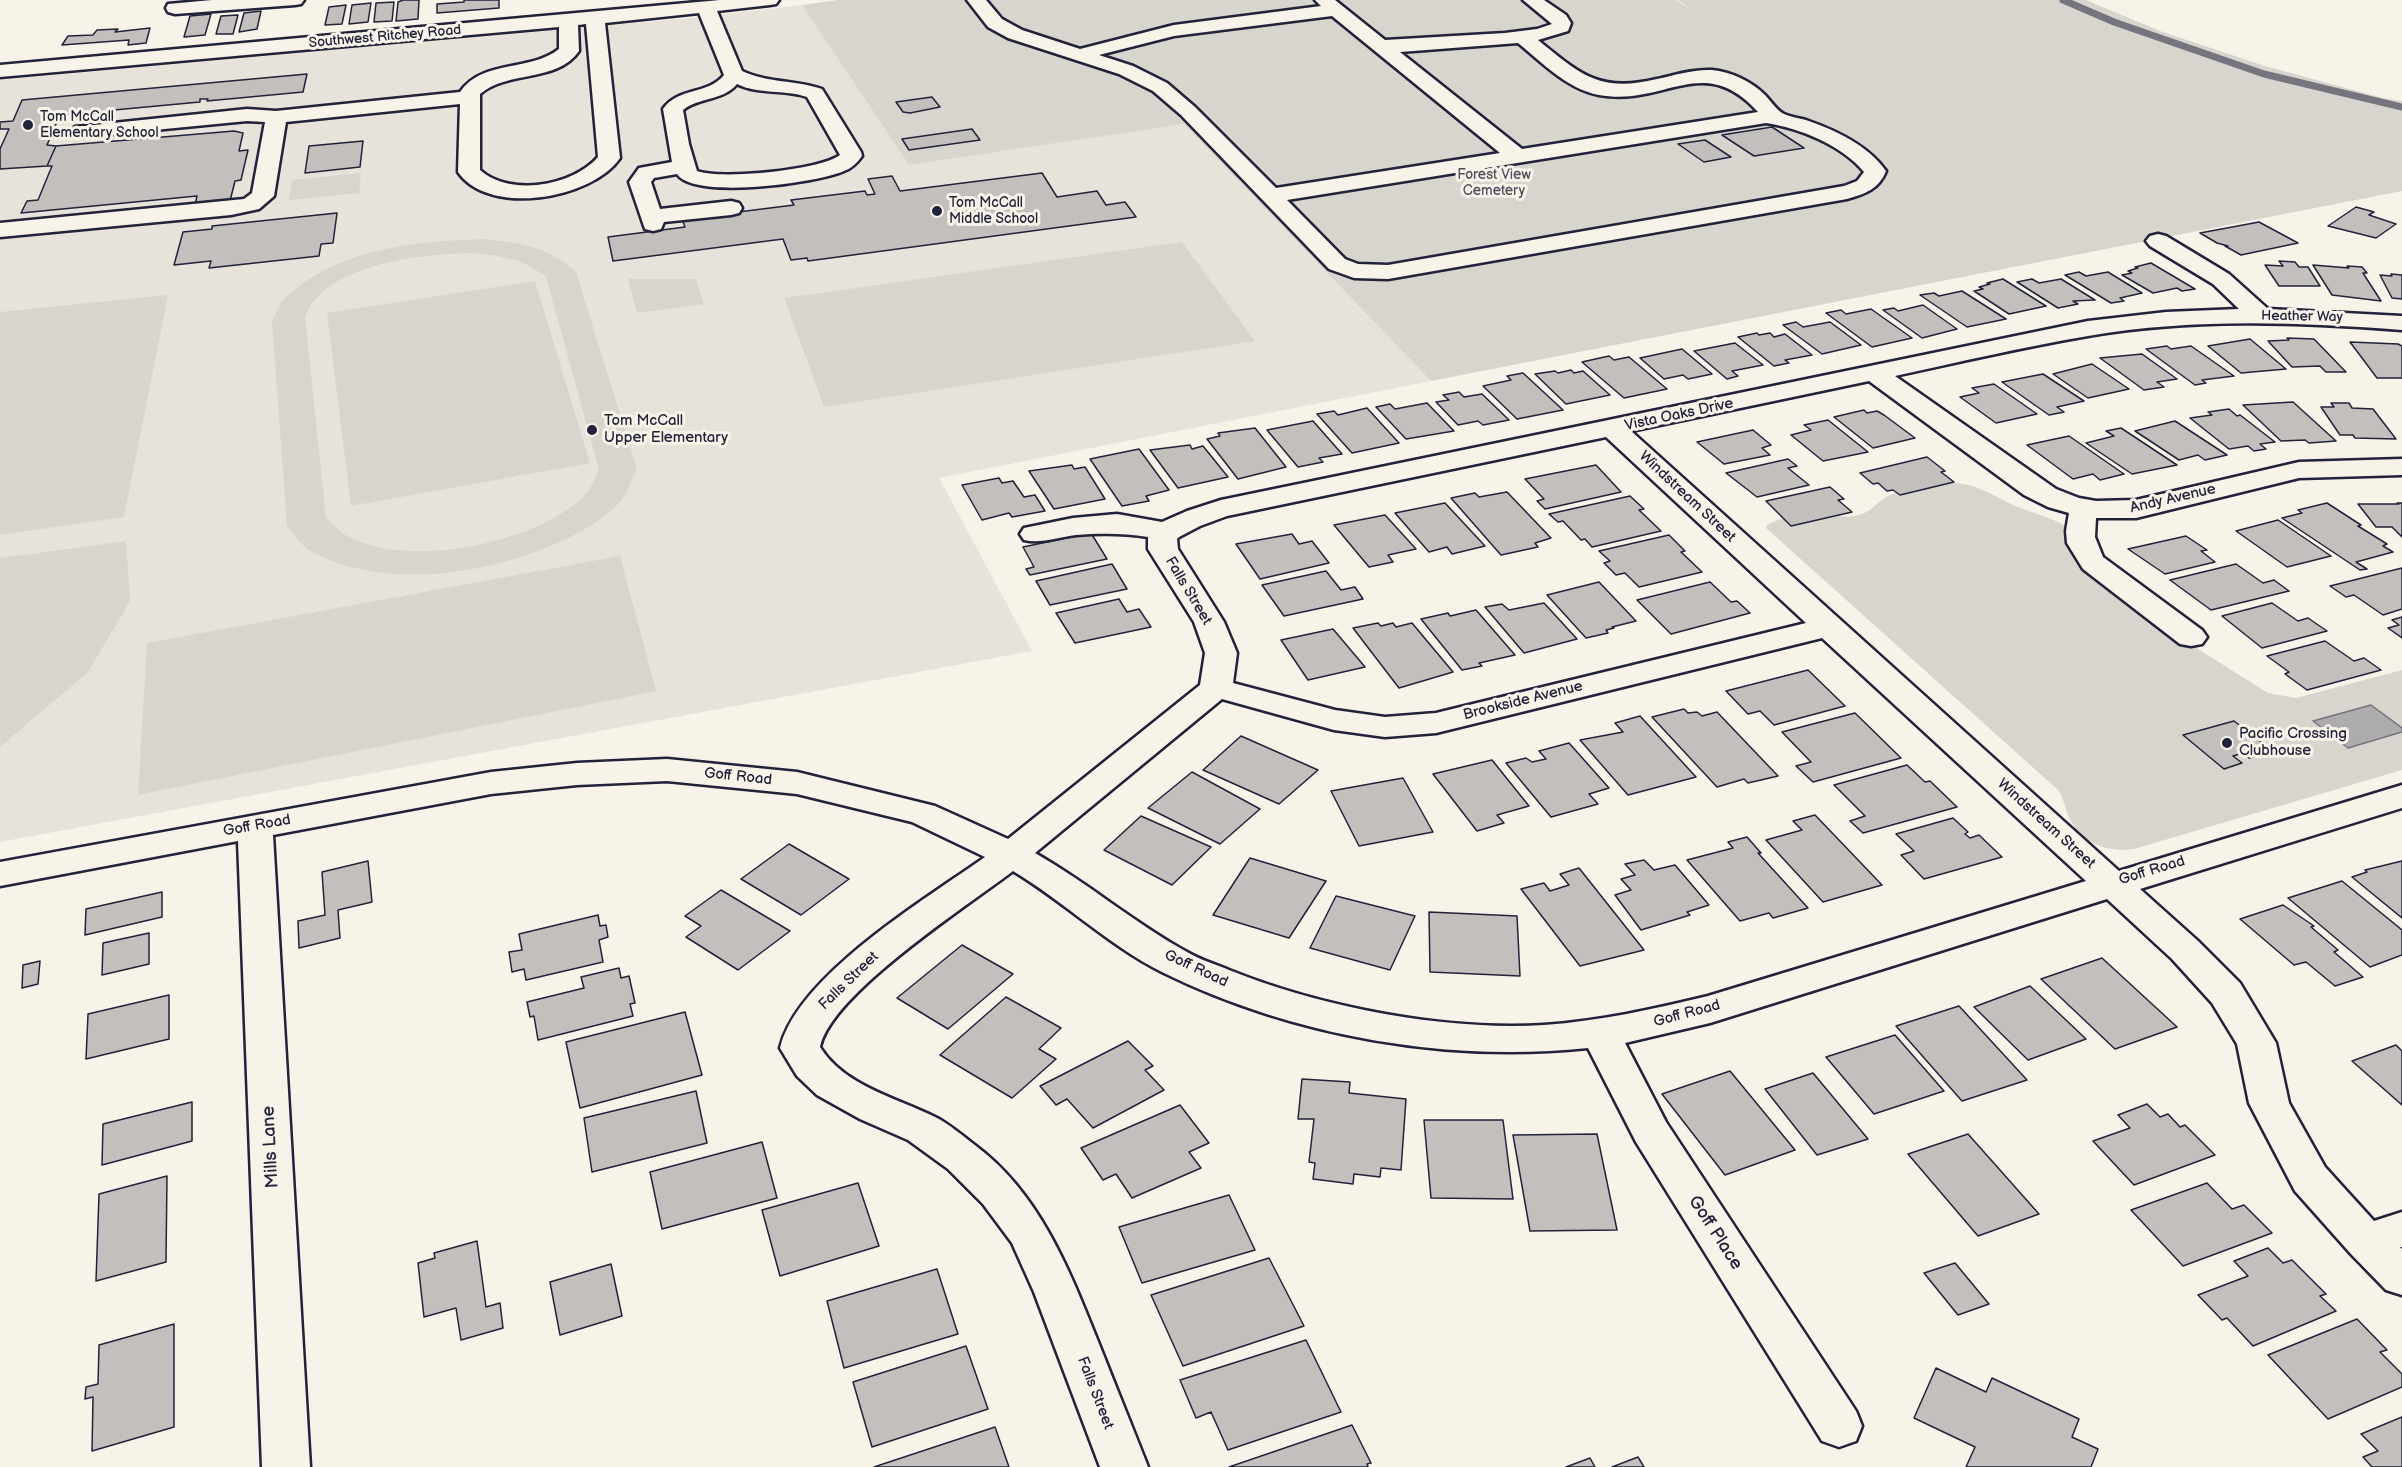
<!DOCTYPE html>
<html>
<head>
<meta charset="utf-8">
<style>
  body { margin:0 }
  canvas { display:block; background:#f7f3e8 }
</style>
</head>
<body>
<canvas width="2402" height="1467"></canvas>
<script>
const context = document.querySelector('canvas').getContext('2d');
context.lineJoin = 'round';
function fillPath(path, color) { context.fillStyle = color; context.fill(path, 'evenodd'); }
function stroke(path, color, width, dash) { context.strokeStyle = color; context.lineWidth = width; context.lineCap = dash ? 'butt' : 'round'; context.setLineDash(dash || []); context.stroke(path); }
function drawText(font, color, halo, rows, align = 'center') {
  context.font = font + ' "Balsamiq Sans",sans-serif'; context.lineWidth = 6; context.setLineDash([]); context.textBaseline = 'middle'; context.strokeStyle = halo; context.fillStyle = color; for (const [text, x, y, turn = 0] of rows) {
    context.save(); context.translate(x, y); context.rotate((+turn || 0) * Math.PI / 180); context.textAlign = isNaN(turn) ? turn : align; if (halo) context.strokeText(text, 0, 0); context.fillText(text, 0, 0); context.restore();
  }
}
fillPath(new Path2D(`
  M802 5 909 165 1184 123 1431 381 939 478 1032 651 0 842V80L690 18Z`), '#e7e3db');
fillPath(new Path2D(`
  M838 0H1676L1692 10 1678 0H2086L2160 31 2265 66 2383 98 2402 101V191L1431 381 1184 124 909 165 802 5Z
  M361 173 359 193 289 200 292 180Z
  M484 239C524 244 545 245 576 272L637 469C632 479 628 489 623 498 612 514 585 530 568 538 493 574 388 592 312 552 302 547 294 534 287 526L272 322C275 316 278 307 282 301 285 297 291 293 296 289 347 247 421 241 484 239ZM472 253C502 256 522 258 546 277L599 469C595 477 592 487 586 494 540 543 408 570 347 536 340 532 333 524 326 518L305 317C307 312 310 305 314 301 345 262 426 254 472 253Z
  M1182 242 1255 341 824 407 784 298Z
  M628 279H696L704 304 637 313Z
  M535 281 590 463 351 506 327 313Z
  M168 295 124 517 0 535V312Z
  M1949 483C1979 483 1992 496 2018 507 2038 515 2055 518 2073 531L2174 634 2268 693 2296 698 2402 670V770L2134 849C2106 853 2079 842 2068 815 2065 807 2063 796 2057 789L1766 528 1767 525C1781 517 1802 514 1817 514 1830 514 1842 518 1854 516 1873 513 1875 502 1890 495 1907 487 1930 485 1949 483Z
  M126 541 130 601 88 672 0 747V558Z
  M620 556 656 691 138 795 147 643Z`), '#d8d5cf');
const water = new Path2D(`
  M2371 705 2402 728V732L2348 748 2313 721Z`);
fillPath(water, '#aeabad');
stroke(water, '#76747f', 1.5);
stroke(new Path2D(`
  M2063 0 2114 22 2264 74 2402 107`), '#76747f', 7);
const building = new Path2D(`
  M403 0H419L418 19 396 21 398 2Z
  M464 0H499V8L437 13V4L464 2Z
  M394 2 392 21 374 22 376 3Z
  M371 3 368 22 349 24 352 5Z
  M346 5 342 24 325 25 329 7Z
  M261 11 257 29 239 32 244 13Z
  M211 14 205 35 184 37 190 16Z
  M238 15 233 34H216L221 16Z
  M150 28 146 43 128 45 129 40 62 45 68 36 93 35 97 30 118 29 115 32Z
  M307 74 303 92 207 101 208 99H200V102L60 115 47 145 56 146 47 166 0 169V149L9 129H0V122L13 121 22 100Z
  M932 97 940 107 910 113 903 112 896 102Z
  M1772 127 1804 148 1754 156 1722 135Z
  M972 129 980 140 909 150 902 139Z
  M234 131 243 133 239 151 248 150 241 180 235 181 230 201 195 205 197 196 21 213 27 201 38 200 52 166H47L56 146Z
  M1705 140 1731 157 1704 162 1678 144Z
  M363 141 360 167 305 173 309 146Z
  M1042 173 1057 197 1097 191 1106 205 1125 202 1136 217 808 261 807 258 791 260 783 239 613 261 608 237 685 227 682 219 794 205 791 200 865 191 867 195 875 194 868 179 892 176 900 191Z
  M2356 207 2374 212 2369 215 2396 224 2376 238 2328 226Z
  M337 213 333 243 321 244 319 256 209 268 211 261 174 265 183 232 212 229V226Z
  M2259 222 2298 243 2241 255 2225 246H2228L2217 243 2200 233Z
  M2279 261 2295 262 2299 267H2308L2320 286H2279L2265 265 2283 266Z
  M2151 263 2195 289 2182 291 2177 288 2153 293 2122 275 2132 273 2128 271 2138 268 2135 267Z
  M2313 265 2349 268 2347 266 2362 267 2367 273H2363L2381 301 2332 295Z
  M2079 272 2086 276 2108 272 2142 293 2120 298 2124 301 2111 303 2065 275Z
  M2391 274 2402 275V299L2392 298 2380 275 2392 276Z
  M2003 279 2046 306 2009 314 1974 291 1983 289 1979 287 1990 284 1987 283Z
  M2032 279 2039 283 2061 279 2095 300 2073 301 2078 304 2058 308 2017 282Z
  M1962 291 2006 319 1967 327 1920 295 1934 293 1939 296Z
  M1923 305 1957 329 1922 338 1883 310 1894 308 1898 311Z
  M1871 309 1912 338 1872 347 1826 313 1841 310 1846 314Z
  M1796 322 1803 327 1830 322 1861 345 1822 354 1783 325Z
  M1757 333 1759 335 1770 333 1774 337 1785 334 1812 355 1785 360 1789 363 1774 366 1738 337Z
  M2287 338 2314 339 2346 372H2326L2320 366 2292 367 2268 341 2289 340Z
  M2250 339 2286 369 2241 373 2208 346Z
  M2350 342 2398 344 2402 346V378H2377Z
  M1735 343 1763 365 1732 371 1738 376 1727 379 1694 351Z
  M2167 346 2171 349 2191 346 2234 376 2202 380 2206 383 2195 385 2146 349Z
  M1682 349 1712 374 1688 379 1683 375 1664 379 1640 358Z
  M2142 354 2177 379 2157 382 2164 387 2144 390 2100 358Z
  M1609 356 1614 360 1629 357 1667 389 1624 398 1582 362Z
  M2092 364 2129 389 2088 398 2053 374Z
  M1571 370 1574 373 1583 371 1610 395 1566 404 1535 374 1555 371 1558 373Z
  M1523 373 1563 410 1517 419 1483 386 1511 380 1507 376Z
  M2043 374 2084 401 2057 407 2064 412 2049 415 2002 382Z
  M1994 384 2037 414 1996 423 1960 397 1979 393 1972 388Z
  M1459 392 1464 397 1482 394 1509 420 1483 425 1478 421 1458 425 1436 402 1449 400 1443 395Z
  M2293 402 2336 441 2309 443 2305 440 2281 441 2243 405Z
  M1427 403 1454 431 1406 439 1376 407 1390 404 1395 409Z
  M2331 403H2349L2352 408 2373 409 2396 439 2355 438 2353 435H2340L2321 407H2334Z
  M1367 408 1399 443 1352 453 1317 414 1334 411 1338 415Z
  M2229 409 2237 416 2240 415 2275 442 2260 444 2266 449 2254 451 2248 446 2229 449 2190 418 2212 415 2208 412Z
  M1864 410 1867 413 1877 411 1884 415 1915 438 1873 448 1834 417Z
  M1828 420 1868 452 1823 461 1791 435 1811 430 1804 425Z
  M1313 421 1342 454 1319 458 1323 462 1298 467 1267 430Z
  M2175 421 2227 455 2205 460 2198 455 2179 460 2135 431Z
  M1255 428 1286 467 1238 479 1207 439 1220 436 1218 433Z
  M2121 428 2177 465 2132 474 2086 443 2114 436 2106 431Z
  M1753 430 1771 445 1762 448 1770 455 1724 464 1697 442Z
  M2069 436 2124 474 2100 480 2093 474 2073 479 2027 445Z
  M1190 445 1192 449 1203 446 1228 477 1178 488 1150 450Z
  M1139 449 1169 490 1146 496 1149 501 1122 506 1090 459Z
  M1927 457 1945 471 1941 472 1954 482 1900 495 1893 490 1887 491 1878 483 1873 484 1860 473Z
  M1788 459 1797 466 1788 468 1809 485 1757 497 1726 473Z
  M1072 465 1074 469 1085 467 1105 499 1054 509 1029 471Z
  M1596 465 1621 492 1545 509 1537 501 1544 499 1525 479Z
  M999 478 1002 483 1013 481 1024 497 1035 495 1045 511 1012 517 1009 513 982 520 962 485Z
  M1830 487 1844 499 1838 500 1852 512 1791 526 1766 501Z
  M1507 492 1551 538 1535 543 1538 547 1501 555 1451 498 1475 493 1479 497Z
  M1630 496 1644 509 1639 510 1661 531 1592 547 1585 539 1581 540 1563 521 1558 522 1549 514Z
  M1445 503 1485 546 1452 554 1447 547 1429 552 1395 513Z
  M2327 503 2361 525 2358 526 2387 544 2383 546 2393 552 2356 562 2367 569 2360 570 2282 518 2302 513 2298 510Z
  M2397 503H2402V537L2392 527H2376L2358 504H2399Z
  M1385 515 1416 549 1388 555 1393 562 1369 567 1334 525Z
  M2278 520 2331 556 2287 567 2236 531Z
  M1091 533 1107 559 1030 575 1026 569 1034 567 1023 547Z
  M1292 534 1299 544 1312 541 1329 563 1260 579 1236 544Z
  M1669 535 1685 551 1681 552 1702 572 1639 587 1625 573 1616 575 1604 563 1610 561 1599 551Z
  M2186 536 2207 550 2201 551 2215 562 2165 574 2128 549Z
  M1112 564 1127 589 1050 605 1036 581Z
  M2236 564 2263 583 2274 580 2289 591 2211 610 2170 580Z
  M2402 568V609L2383 615 2354 595 2346 597 2330 586Z
  M1326 571 1341 590 1355 587 1363 599 1284 616 1262 585Z
  M1599 582 1636 621 1612 627 1614 628 1606 630 1608 633 1586 638 1547 595Z
  M1710 582 1731 602 1737 601 1750 613 1671 634 1637 600Z
  M1119 599 1127 612 1139 609 1151 627 1075 643 1056 613Z
  M1544 603 1577 639 1524 653 1485 607 1502 604 1509 610Z
  M2272 603 2298 621 2308 618 2327 631 2262 648 2222 616Z
  M1476 610 1515 655 1479 663 1482 666 1462 670 1421 619 1448 613 1450 616Z
  M2402 617V638L2388 628 2399 625 2392 620Z
  M1378 623 1381 626 1393 623 1396 627 1412 623 1453 672 1399 688 1353 628Z
  M1333 629 1365 667 1308 680 1281 640Z
  M2325 641 2354 661 2364 658 2381 670 2307 690 2285 674 2289 672 2267 656Z
  M1808 670 1845 706 1774 725 1760 711 1748 714 1726 691Z
  M1684 709 1688 713 1697 712 1702 716 1717 712 1778 776 1748 783 1744 779 1717 787 1652 717Z
  M1855 713 1901 758 1813 782 1796 766 1811 762 1782 732Z
  M1640 716 1696 777 1628 795 1580 740 1623 732 1615 723Z
  M2234 721 2273 751 2249 758 2243 753 2233 756 2242 763 2224 769 2183 735Z
  M1241 736 1318 770 1279 804 1203 770Z
  M1569 743 1609 788 1589 794 1598 804 1551 817 1506 763 1526 758 1532 762 1546 759 1539 751Z
  M1492 760 1529 806 1497 815 1504 823 1477 831 1433 774Z
  M1907 765 1925 782 1930 781 1957 807 1863 833 1850 821 1865 816 1834 785Z
  M1192 772 1260 809 1220 844 1148 808Z
  M1403 778 1433 832 1359 846 1331 791Z
  M1815 815 1882 885 1823 902 1766 840 1802 830 1793 821Z
  M1141 816 1211 847 1172 885 1104 850Z
  M1953 818 1968 832 1965 834 1970 838 1979 835 2002 857 1924 879 1901 855 1914 851 1896 834Z
  M1747 837 1761 853H1758L1808 908 1773 918 1769 913 1740 921 1687 860 1733 848 1728 842Z
  M789 844 849 879 801 915 741 879Z
  M1250 858 1326 881 1289 938 1213 915Z
  M1644 860 1654 870 1675 865 1709 905 1687 912 1690 915 1641 930 1615 895 1631 890 1621 879 1635 875 1625 864Z
  M368 861 372 902 338 910 340 938 299 948 298 921 325 915 322 872Z
  M2402 861V918L2352 877 2367 872 2365 870Z
  M1579 868 1644 950 1580 966 1521 889 1544 883 1550 891 1569 885 1560 874Z
  M2342 881 2402 930V955L2370 967 2288 898Z
  M721 890 790 931 738 970 686 937 701 926 685 916Z
  M162 892V917L85 935 86 909Z
  M1336 896 1415 916 1390 970 1310 948Z
  M2283 905 2314 926 2311 927 2338 950 2334 952 2363 977 2335 986 2306 962 2294 965 2240 919Z
  M1429 912 1517 916 1520 976 1430 972Z
  M598 915 600 926 606 925 608 937 599 940 603 962 526 980 524 969 512 972 509 952 522 950 519 934Z
  M149 933V964L102 975 103 943Z
  M962 945 1013 974 948 1029 897 998Z
  M2102 958 2177 1027 2115 1049 2041 979Z
  M40 961 38 984 22 988 23 965Z
  M619 968 621 978 629 976 635 1003 630 1004 633 1016 538 1040 534 1016 530 1017 527 1002 584 988 581 977Z
  M2030 986 2086 1039 2028 1060 1974 1007Z
  M169 995V1039L86 1059 88 1014Z
  M1006 997 1061 1028 1039 1049 1056 1059 1012 1098 940 1055Z
  M1959 1006 2027 1080 1962 1101 1896 1026Z
  M685 1012 702 1075 580 1108 566 1042Z
  M1895 1035 1944 1091 1874 1114 1826 1057Z
  M1128 1041 1153 1066 1145 1070 1164 1090 1093 1128 1067 1099 1056 1105 1040 1086Z
  M2396 1045 2402 1051V1105L2352 1061Z
  M1730 1071 1795 1150 1725 1175 1662 1094Z
  M1813 1073 1868 1139 1817 1155 1765 1089Z
  M1302 1079 1350 1082 1349 1093 1406 1099 1401 1170 1381 1168 1380 1177 1354 1174 1353 1184 1313 1179 1315 1163 1309 1162 1314 1119H1298Z
  M696 1091 707 1143 592 1172 584 1118Z
  M192 1102V1141L102 1165 103 1124Z
  M2147 1104 2160 1117 2168 1114 2180 1127 2185 1125 2215 1155 2134 1185 2093 1141 2130 1128 2118 1115Z
  M1180 1105 1209 1143 1189 1152 1201 1168 1132 1198 1116 1174 1103 1180 1081 1148Z
  M1424 1120H1503L1513 1199 1431 1198Z
  M1597 1134 1617 1230 1530 1231 1513 1135Z
  M1968 1134 2039 1214 1978 1236 1908 1154Z
  M762 1142 777 1198 662 1229 650 1172Z
  M167 1176 166 1262 96 1281 99 1194Z
  M858 1183 879 1246 780 1276 762 1210Z
  M2207 1183 2232 1209 2244 1205 2272 1233 2183 1266 2131 1210Z
  M1229 1195 1255 1250 1142 1283 1119 1227Z
  M477 1241 486 1307 500 1303 503 1328 461 1340 456 1308 424 1317 418 1263 435 1258 434 1253Z
  M2268 1248 2283 1263 2292 1260 2326 1294 2320 1296 2336 1311 2253 1346 2227 1318 2222 1320 2198 1295 2248 1276 2234 1261Z
  M1269 1258 1304 1326 1183 1366 1151 1295Z
  M1955 1263 1989 1304 1958 1315 1924 1273Z
  M611 1264 622 1316 560 1335 550 1282Z
  M937 1269 958 1334 844 1368 827 1301Z
  M2357 1319 2387 1350 2380 1352 2402 1374V1387L2328 1419 2268 1355Z
  M174 1324V1427L92 1451 93 1397 85 1399 86 1387 98 1384 99 1345Z
  M1306 1340 1341 1412 1228 1450 1211 1412 1196 1418 1180 1380Z
  M966 1346 988 1409 872 1447 853 1382Z
  M1936 1368 1986 1392 1992 1378 2079 1419 2072 1437 2098 1449 2091 1467H1966L1975 1447 1914 1418Z
  M2402 1417V1467H2372L2363 1457 2378 1451 2361 1434Z
  M1352 1425 1371 1463 1367 1464 1368 1467H1229Z
  M995 1427 1009 1467H874Z
  M1638 1457 1644 1467H1612Z
  M1590 1458 1595 1467H1566Z`);
fillPath(building, '#c2bfbd');
stroke(building, '#22223b', 1.5);
const minor = new Path2D(`
  M212 0H304L301 4 295 5 175 14 168 12 166 8 168 4Z
  M720 0H779L776 4 770 5 717 11 742 71C767 83 796 80 822 89L861 152 862 156C857 163 852 168 844 171 817 183 694 200 677 174L654 178 651 182 660 209 731 201 739 203 742 208 739 213 731 215 664 222 661 229 653 231 645 229 629 182 639 168 672 162 663 109C678 87 708 95 724 75L699 13 605 23 620 158C592 199 489 217 458 172L460 104 286 122 274 196 259 209 231 215 0 237V223L244 199 252 193 265 122 247 121 82 137 75 135 72 131 75 127 247 109 276 111 460 92C483 59 530 72 559 49V27L0 77V65ZM586 24 598 157C573 186 510 197 480 170V94C508 70 557 83 579 51L578 25ZM737 84C759 95 784 89 807 97L840 155C821 170 720 180 697 171L689 144 683 110C699 97 723 101 737 84Z
  M967 0H986L1002 19 1022 30 1080 49 1174 25 1321 6 1315 0H1335L1385 40 1505 33 1537 29 1552 24 1523 0H1544L1566 15 1571 23 1568 31 1538 40C1581 75 1600 93 1657 79 1675 75 1694 69 1712 70 1731 72 1751 81 1765 95 1770 100 1777 111 1784 114 1791 117 1799 118 1806 120 1835 130 1868 145 1886 171 1879 189 1865 194 1847 199L1388 279 1354 278 1329 269 1181 115 1153 91 1119 74 1008 38 988 27ZM1332 16 1500 153 1276 188 1195 107 1167 83 1133 66 1099 55 1174 36ZM1518 43C1543 63 1567 89 1599 95 1665 107 1703 51 1758 112L1522 149 1400 52ZM1766 123C1799 128 1842 145 1864 172L1857 181 1844 186 1388 265 1358 264 1345 259 1287 200Z
  M2158 234 2166 236 2229 274 2268 309 2402 316V330C2298 322 2191 318 2088 336 2023 347 1959 362 1895 376L2056 489 2079 498 2096 501 2136 500 2299 462 2402 459V475L2299 478 2136 518H2096L2095 537 2103 557 2202 630 2207 637 2202 644 2191 646 2180 644 2083 569 2067 543 2066 531 2069 513 2048 507 2024 495 1869 381 1631 431 2119 871 2402 785V808L2140 889 2198 941 2240 983 2276 1043 2289 1103 2325 1167 2374 1221 2402 1212V1247H2400L2402 1249V1295L2386 1290 2351 1254 2295 1191 2249 1103 2237 1044 2212 1003 2172 959 2107 899 1710 1023 1625 1043 1666 1122 1856 1411 1862 1426 1856 1441 1839 1447 1822 1441 1636 1142 1588 1048C1446 1063 1293 1036 1164 973 1109 946 1065 902 1013 871 967 906 831 994 820 1047 844 1086 897 1098 935 1117 949 1124 963 1136 976 1146 1041 1195 1070 1272 1099 1344 1115 1385 1132 1426 1148 1467H1100L1034 1292 1012 1243 983 1204 948 1169 908 1140 860 1119 817 1095 797 1076 780 1048C797 976 926 899 985 857L912 822 797 794 667 781 577 785 491 794 273 835 310 1467H262L238 841 0 886V862L491 772 577 763 667 759 797 772 935 806 1008 839 1200 685 1205 653 1194 622 1148 549V537C1123 533 1101 533 1076 535 1058 537 1041 544 1024 540L1020 534 1024 528 1073 518 1117 514 1162 522 1187 511 1221 500 2088 321 2166 312 2239 309 2213 284 2150 246 2146 241 2150 236ZM1606 437 1806 623 1436 713 1385 717 1335 710 1233 683 1237 653 1224 622 1178 549 1177 539 1179 537 1200 526 1227 516ZM1822 638 2086 881 1708 996C1654 1009 1600 1021 1544 1025 1444 1031 1321 1007 1229 970 1215 964 1200 960 1187 952 1134 923 1088 883 1035 853L1222 699 1334 730 1385 737 1436 733Z`);
stroke(minor, '#22223b', 5);
fillPath(minor, '#f7f3e8');
for (const [x, y, r, color] of [
  [28,125,6,"#22223b"],
  [937,211,6,"#22223b"],
  [592,430,6,"#22223b"],
  [2227,743,6,"#22223b"]
]) { const dot = new Path2D(); dot.arc(x, y, r, 0, 2 * Math.PI); context.fillStyle = color; context.fill(dot); stroke(dot, '#f7f3e8', 2); }
drawText('14px', '#22223b', '#f7f3e8', [
  ["Southwest Ritchey Road",385,37,-5],
  ["Heather Way",2302,317,1]
]);
drawText('14px', '#22223b', '#f7f3e8', [
  ["Tom McCall",40,117],
  ["Elementary School",40,133],
  ["Tom McCall",949,203],
  ["Middle School",949,219]
], 'left');
drawText('14px', '#504f60', '#f7f3e8', [
  ["Forest View",1494,175],
  ["Cemetery",1494,191]
]);
drawText('15px', '#22223b', '#f7f3e8', [
  ["Vista Oaks Drive",1679,415,-12],
  ["Windstream Street",1687,497,43],
  ["Andy Avenue",2173,499,-13],
  ["Falls Street",1188,591,59],
  ["Brookside Avenue",1523,701,-14],
  ["Goff Road",738,777,6],
  ["Windstream Street",2046,824,42],
  ["Goff Road",257,826,-10],
  ["Goff Road",2152,871,-17],
  ["Goff Road",1196,969,25],
  ["Falls Street",849,981,-44],
  ["Goff Road",1687,1014,-15],
  ["Falls Street",1095,1393,69]
]);
drawText('15px', '#22223b', '#f7f3e8', [
  ["Tom McCall",604,421],
  ["Upper Elementary",604,438],
  ["Pacific Crossing",2239,734],
  ["Clubhouse",2239,751]
], 'left');
drawText('18px', '#22223b', '#f7f3e8', [
  ["Mills Lane",271,1147,-93],
  ["Goff Place",1715,1233,57]
]);
</script>
</body>
</html>
